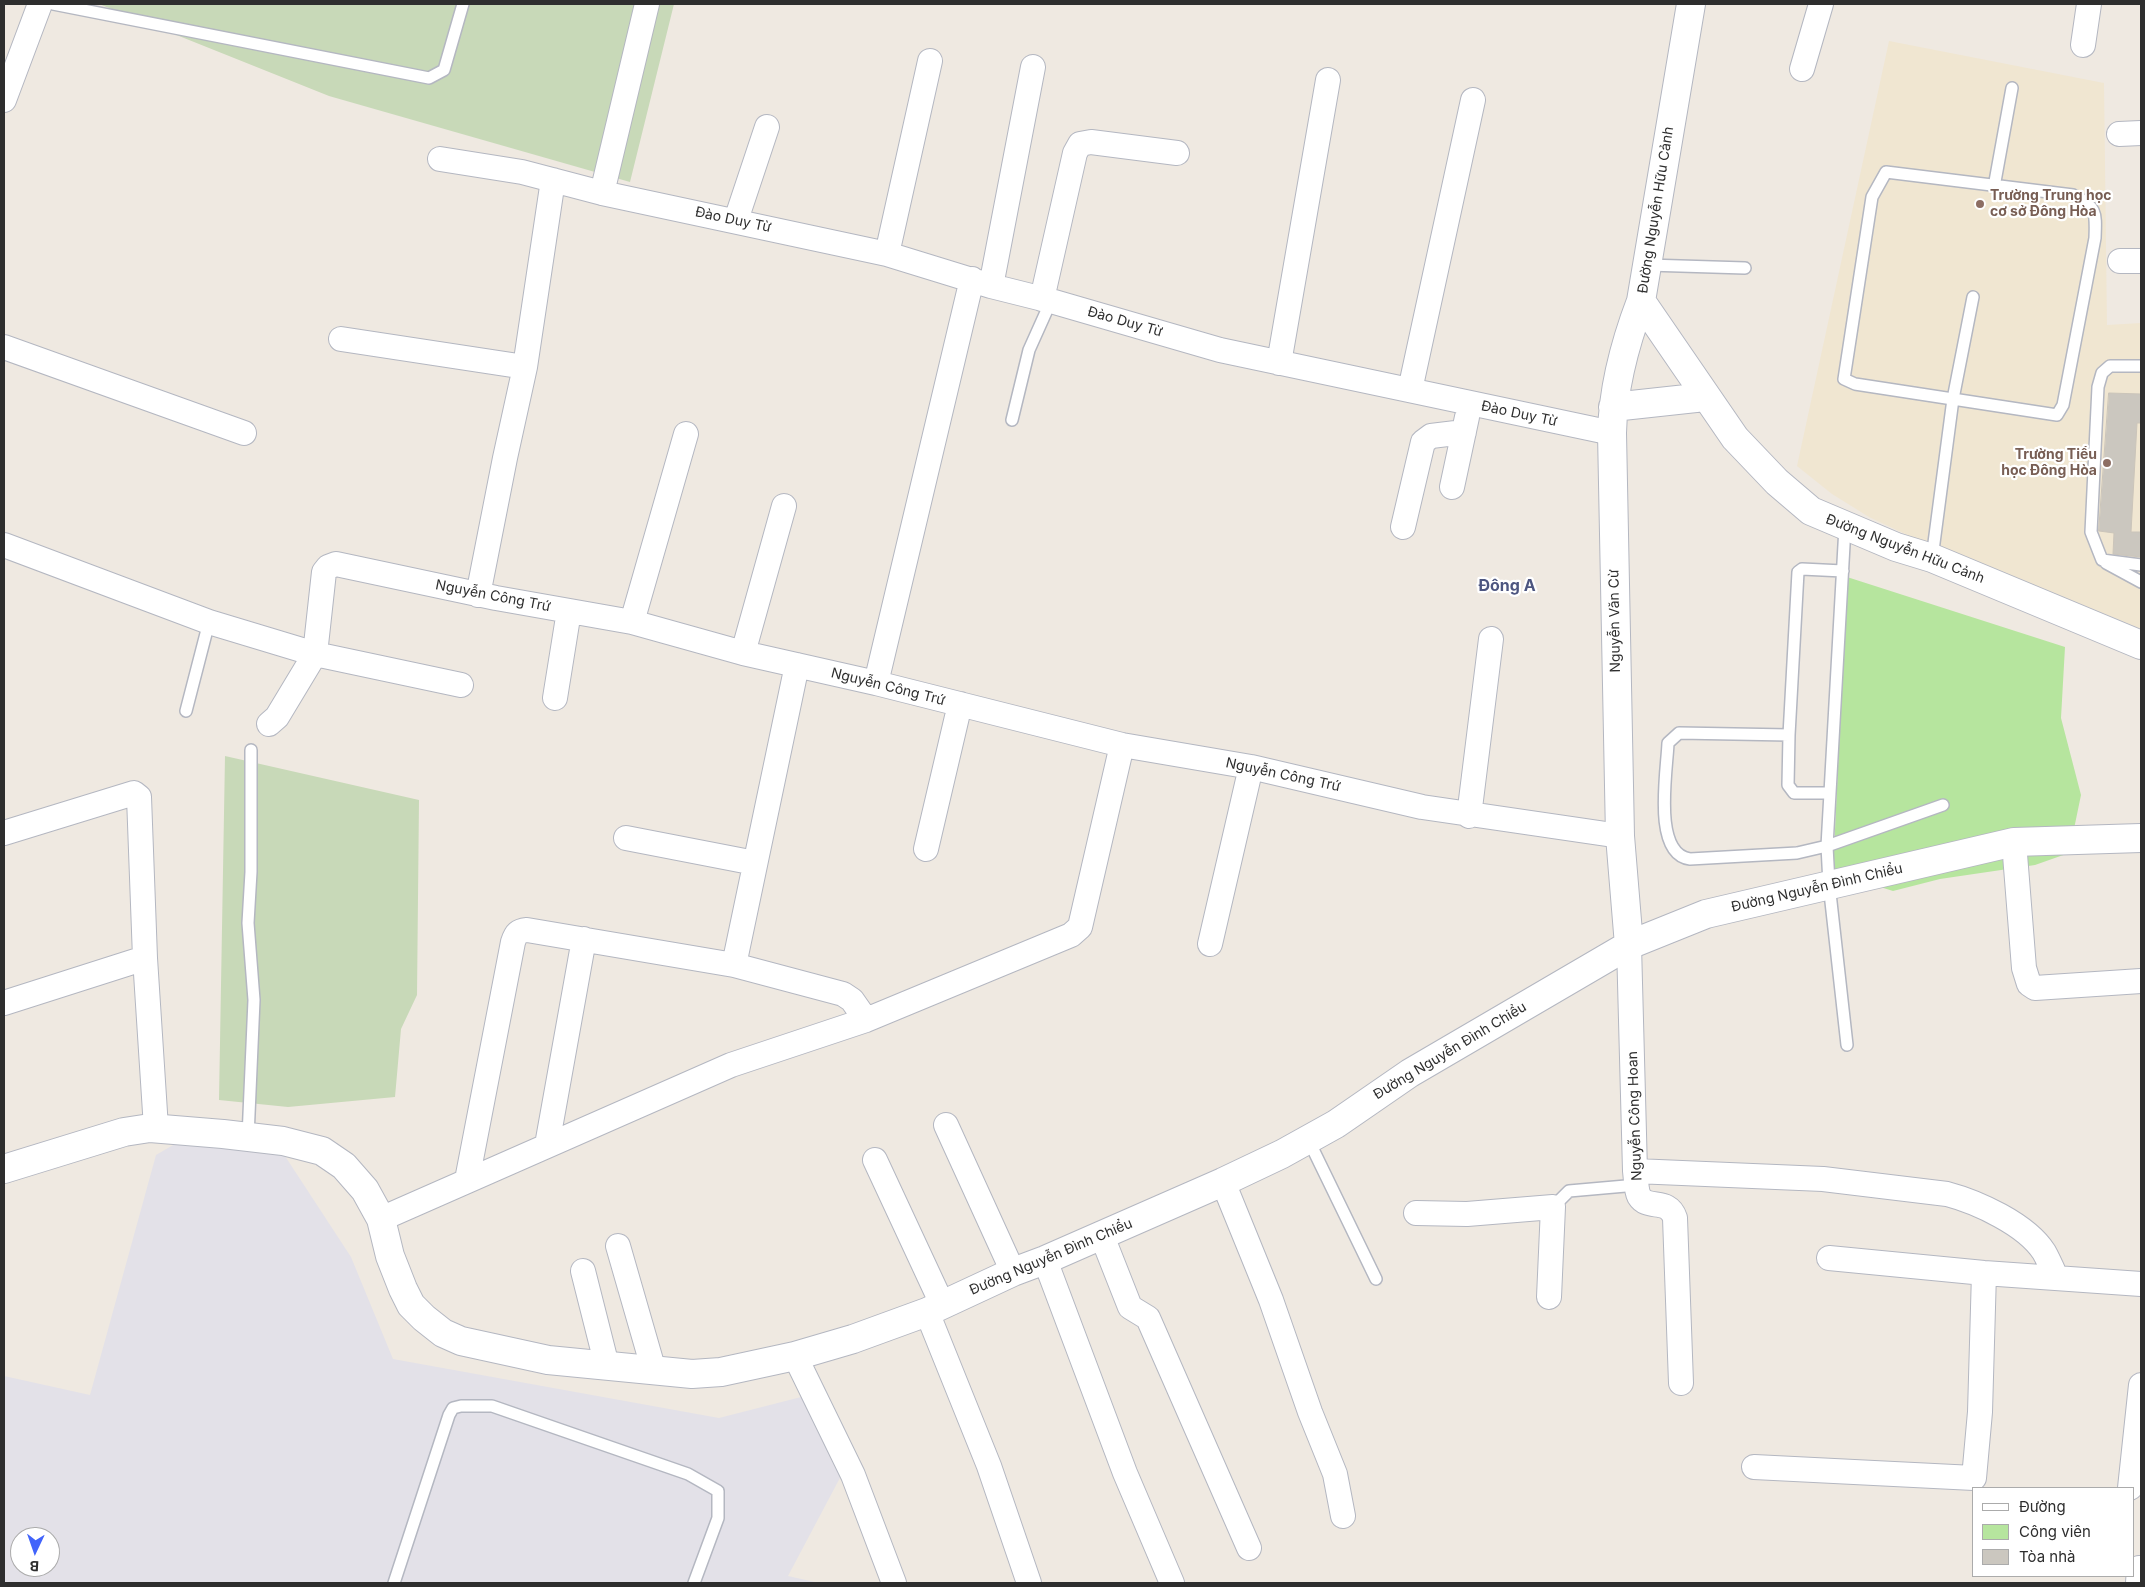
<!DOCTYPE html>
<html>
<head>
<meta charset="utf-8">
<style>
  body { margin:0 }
  #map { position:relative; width:2145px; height:1587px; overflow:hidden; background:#efe9e1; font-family:Inter,sans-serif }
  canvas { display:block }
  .frame { position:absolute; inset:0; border:5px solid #2e2e2e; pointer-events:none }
  .legend { position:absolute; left:1972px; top:1487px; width:162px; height:90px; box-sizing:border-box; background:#fff; border:1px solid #ababab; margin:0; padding:6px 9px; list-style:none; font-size:15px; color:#2e2e2e }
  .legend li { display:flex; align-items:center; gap:10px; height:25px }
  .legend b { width:25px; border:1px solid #ababab }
  .north { position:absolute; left:10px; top:1527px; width:50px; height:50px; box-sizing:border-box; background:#fff; border:1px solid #ababab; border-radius:50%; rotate:183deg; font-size:14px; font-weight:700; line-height:20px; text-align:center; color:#2e2e2e }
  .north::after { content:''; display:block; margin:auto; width:18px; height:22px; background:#4264fb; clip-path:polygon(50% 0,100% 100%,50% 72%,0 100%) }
</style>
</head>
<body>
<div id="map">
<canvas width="2145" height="1587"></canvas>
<div class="frame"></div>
<ul class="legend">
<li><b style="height:6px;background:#fff"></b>Đường</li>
<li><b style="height:14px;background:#b6e59e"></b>Công viên</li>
<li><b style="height:14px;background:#cbc7bf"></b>Tòa nhà</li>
</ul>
<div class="north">B</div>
</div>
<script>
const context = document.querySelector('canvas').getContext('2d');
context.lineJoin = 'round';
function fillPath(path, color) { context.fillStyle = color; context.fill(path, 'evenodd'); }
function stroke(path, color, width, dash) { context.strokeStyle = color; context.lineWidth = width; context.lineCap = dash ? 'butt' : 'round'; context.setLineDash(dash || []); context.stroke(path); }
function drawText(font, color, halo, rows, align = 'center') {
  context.font = font + ' Inter,sans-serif'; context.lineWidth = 4.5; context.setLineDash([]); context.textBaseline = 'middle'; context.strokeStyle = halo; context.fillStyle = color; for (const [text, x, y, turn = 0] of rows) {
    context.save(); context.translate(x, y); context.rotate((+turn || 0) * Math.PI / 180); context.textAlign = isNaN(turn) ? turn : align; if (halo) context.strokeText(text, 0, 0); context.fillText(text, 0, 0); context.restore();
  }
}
fillPath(new Path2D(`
  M187 1137 283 1153 351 1257 393 1359 719 1418 809 1395 851 1457 788 1576 819 1583H4V1376L90 1395 156 1155ZM20 1537H50V1567H20Z`), '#e3e1e8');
fillPath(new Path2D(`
  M1889 41 2104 83 2107 325 2141 323V629L2068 599 2001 579 1869 517 1832 494 1797 466Z`), '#f0e6d1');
fillPath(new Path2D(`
  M1847 577 2065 647 2061 718 2081 795 2069 853 2035 865 1940 879 1893 891 1833 872Z`), '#b6e59e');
fillPath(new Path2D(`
  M99 4H674L630 182 329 96Z
  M225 756 419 800 417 995 401 1029 395 1097 288 1107 219 1100Z`), '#c8d9b8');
const building = new Path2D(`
  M2109 393 2141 394V423H2137L2131 532H2141V557L2113 554 2114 533 2099 531Z`);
fillPath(building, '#cbc7bf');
stroke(building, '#cbc5ba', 1);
const lane = new Path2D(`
  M53 4 429 78 444 70 463 4
  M1886 172 2073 195C2097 207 2096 212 2095 238L2063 405 2057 415 1855 384 1844 379 1872 197Z
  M1994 187 2012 88
  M1648 265 1745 268
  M2141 366H2110L2102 373 2098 387 2091 532 2102 560 2141 565
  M1012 420 1029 350 1051 301
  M1845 527 1827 846 1829 884 1847 1045
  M1932 558 1953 399 1973 297
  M2106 563 2141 582
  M186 711 209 622
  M1789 735 1679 733 1668 743C1667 771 1652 854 1690 859L1797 853 1827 846 1943 805
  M1830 793H1794L1788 785 1789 735 1798 572 1802 569 1843 571
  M248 1137 254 1000 248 923 251 872V750
  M1308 1139 1376 1279
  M1553 1207 1569 1191 1637 1185
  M394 1583 449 1415 453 1408 461 1406H492L688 1474 718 1491V1518L694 1583`);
const street = new Path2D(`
  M2083 45 2089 4
  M1802 69 1821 4
  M4 100 40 4
  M2119 134 2141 133
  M440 159 522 172 602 193 887 254 991 286 1051 301 1220 350 1612 433
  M602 193 647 4
  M736 220 767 127
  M887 254 930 61
  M2120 261H2141
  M991 286 1033 67
  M1042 299 1075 153 1080 144 1091 142 1177 153
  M341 339 525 367
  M4 347 244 433
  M1279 363 1328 80
  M1410 390 1473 100
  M1452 487 1467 417
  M1403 527 1423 442 1431 436 1464 432
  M4 545 209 622 315 654 461 685
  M478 595 505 458 525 367 553 180
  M632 622 686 434
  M743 653 784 506
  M876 683 972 279
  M555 698 569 611
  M269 724 277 717 315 654 324 572 328 567 336 564 496 598 632 622 743 653 876 683 1122 745 1251 767 1422 807 1620 836
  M1469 816 1491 639
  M4 833 134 793 139 797 145 958 156 1128
  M626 838 755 863
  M2014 842 2024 968 2029 984 2035 988 2141 981
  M926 849 960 704
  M1210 944 1251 767
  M1629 945 1635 1171C1636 1178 1636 1190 1639 1196 1648 1211 1668 1197 1675 1218L1681 1383
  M734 965 797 665
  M4 1003 145 958
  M946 1125 1013 1272
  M547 1145 584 939
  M875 1160 942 1304
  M1635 1171 1823 1179 1947 1194C1977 1202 2026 1224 2044 1252 2048 1259 2052 1268 2056 1277
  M467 1180 513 942C516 933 518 931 527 930L734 965 843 994 852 1000 866 1020
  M1223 1182 1271 1300 1310 1412 1335 1474 1343 1516
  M1416 1213 1467 1214 1553 1207 1549 1297
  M381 1219 731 1065 866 1020 1071 935 1080 927 1122 745
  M1102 1236 1130 1307 1148 1318 1249 1548
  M618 1246 654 1371
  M1829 1258 1984 1273 2141 1284
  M1045 1260 1125 1473 1172 1583
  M583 1271 607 1366
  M927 1312 989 1466 1029 1583
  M795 1356 853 1475 894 1583
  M1754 1467 1974 1478 1980 1412 1984 1273
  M2130 1488 2141 1385
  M2138 1583 2139 1568H2141`);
const secondary = new Path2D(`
  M1691 4 1641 301 1735 438 1777 482 1811 511 1896 547 1932 558 2141 645
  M1613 407 1705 397
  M1629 945 1620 836 1612 433C1613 388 1625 343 1641 301
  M4 1169 124 1132 150 1128 223 1134 283 1141 322 1151 344 1166 365 1190 381 1219 390 1256 403 1289 411 1305 424 1318 443 1333 461 1341 548 1360 692 1374 721 1372 795 1356 853 1339 927 1312 1013 1272 1045 1260 1223 1182 1282 1154 1336 1124 1410 1073 1629 945 1706 914 2014 842 2141 838`);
stroke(lane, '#b4b7c1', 14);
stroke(street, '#b4b7c1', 26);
stroke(secondary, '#b4b7c1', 30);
stroke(lane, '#fff', 11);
stroke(street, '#fff', 24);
stroke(secondary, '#fff', 28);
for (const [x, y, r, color] of [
  [1980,204,5,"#8d6e63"],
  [2107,463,5,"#8d6e63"]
]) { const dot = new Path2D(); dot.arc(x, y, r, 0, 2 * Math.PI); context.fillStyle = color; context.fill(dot); stroke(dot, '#fff', 2); }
drawText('bold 14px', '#785e54', '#fff', [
  ["Trường Trung học",1990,196],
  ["cơ sở Đông Hòa",1990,212],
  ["Trường Tiểu",2097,455,"right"],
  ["học Đông Hòa",2097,471,"right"]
], 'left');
drawText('14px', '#2e2e2e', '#fff', [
  ["Đường Nguyễn Hữu Cảnh",1656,210,-81],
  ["Đào Duy Từ",733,220,12],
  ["Đào Duy Từ",1125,322,16],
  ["Đào Duy Từ",1519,414,12],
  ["Đường Nguyễn Hữu Cảnh",1905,549,21],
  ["Nguyễn Công Trứ",493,596,11],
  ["Nguyễn Văn Cừ",1615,621,-91],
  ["Nguyễn Công Trứ",888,687,14],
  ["Nguyễn Công Trứ",1283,775,12],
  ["Đường Nguyễn Đình Chiểu",1817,888,-13],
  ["Đường Nguyễn Đình Chiểu",1450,1051,-31],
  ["Nguyễn Công Hoan",1635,1116,-92],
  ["Đường Nguyễn Đình Chiểu",1051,1257,-23]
]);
drawText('bold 16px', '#4d5680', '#fff', [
  ["Đông A",1507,586]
]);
</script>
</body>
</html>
